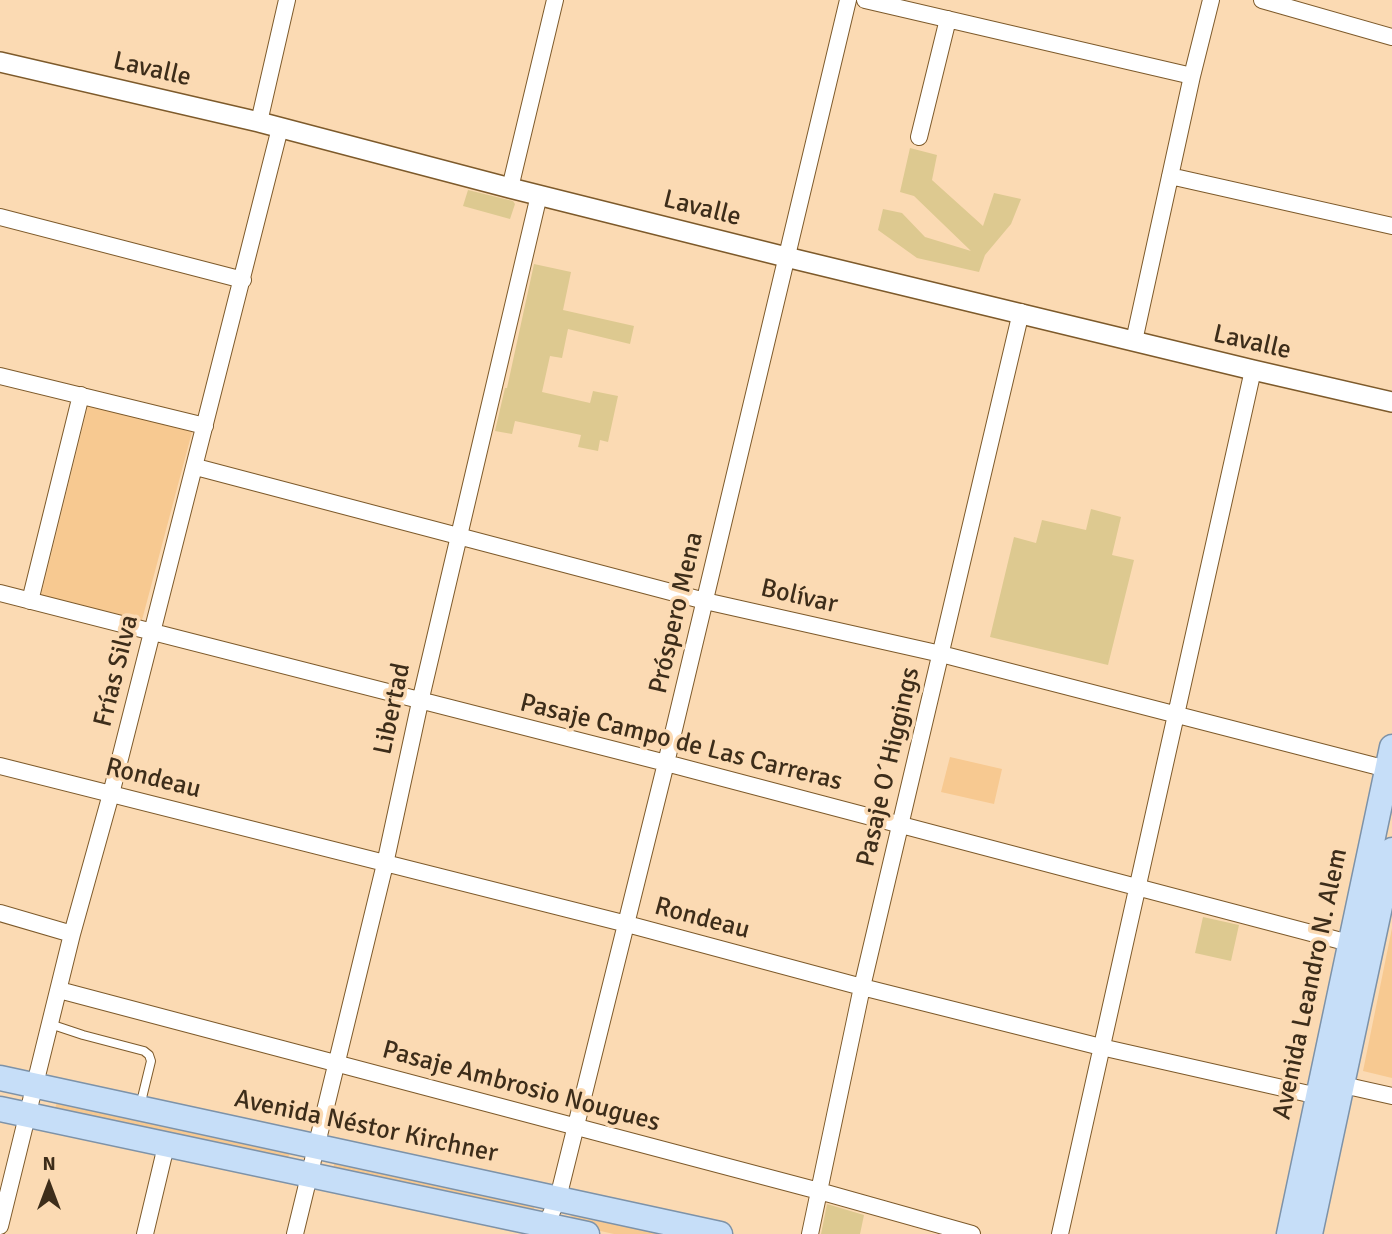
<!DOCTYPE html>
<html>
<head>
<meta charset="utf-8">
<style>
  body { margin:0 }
  #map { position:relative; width:1392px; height:1234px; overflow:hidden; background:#fbdab3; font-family:Signika,sans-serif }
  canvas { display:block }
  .north { position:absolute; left:14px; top:1150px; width:70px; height:70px; -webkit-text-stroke:5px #fbdab3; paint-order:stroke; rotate:0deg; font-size:19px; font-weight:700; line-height:28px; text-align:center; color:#3d2d1a }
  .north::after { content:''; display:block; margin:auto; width:24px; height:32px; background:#3d2d1a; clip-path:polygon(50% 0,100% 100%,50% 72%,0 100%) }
</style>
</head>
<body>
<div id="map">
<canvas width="1392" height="1234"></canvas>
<div class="north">N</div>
</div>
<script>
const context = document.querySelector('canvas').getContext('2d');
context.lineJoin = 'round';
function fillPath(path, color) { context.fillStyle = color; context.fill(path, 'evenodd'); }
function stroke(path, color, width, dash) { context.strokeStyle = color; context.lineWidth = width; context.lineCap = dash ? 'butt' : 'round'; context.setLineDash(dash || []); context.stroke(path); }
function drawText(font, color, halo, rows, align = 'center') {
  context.font = font + ' Signika,sans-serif'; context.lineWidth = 7; context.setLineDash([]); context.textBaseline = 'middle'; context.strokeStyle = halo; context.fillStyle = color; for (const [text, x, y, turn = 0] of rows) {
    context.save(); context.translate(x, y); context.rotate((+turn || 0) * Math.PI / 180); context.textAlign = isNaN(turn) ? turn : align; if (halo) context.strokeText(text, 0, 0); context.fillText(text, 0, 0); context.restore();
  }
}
fillPath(new Path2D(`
  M88 405 192 432 142 620 41 595Z
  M950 757 1002 769 994 804 941 792Z
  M1392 928V1078L1363 1071Z
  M57 1102 290 1152 285 1166 52 1117Z
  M335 1159 536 1202 531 1218 332 1175Z
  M573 1211 675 1234H614L569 1224Z`), '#f7c991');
fillPath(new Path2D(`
  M910 148 937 155 932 180 983 226 994 193 1021 199 1011 224 985 255 979 272 917 258 878 230 883 209 902 213 925 237 971 251 914 196 900 192Z
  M468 190 513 201 515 204 510 219 463 206Z
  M534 264 571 272 563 310 634 326 630 344 568 329 562 358 550 356 542 392 590 403 593 391 618 396 608 442 600 440 598 451 578 447 581 435 515 421 512 434 495 431 505 388H507Z
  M1091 509 1121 517 1112 555 1134 560 1108 665 990 637 1014 537 1036 543 1042 520 1086 530Z
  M1203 917 1239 925 1231 961 1195 953Z
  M827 1204 864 1215 860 1234H821Z`), '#ddc990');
const service = new Path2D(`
  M50 1024 83 1035 144 1051 149 1055 151 1061 140 1106`);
const minor = new Path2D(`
  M865 0 1192 76
  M1262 0 1392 37
  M259 122 287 0
  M919 137 948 19
  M1170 176 1392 226
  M510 188 555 0
  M0 217 243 280
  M1134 341 1192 76 1211 0
  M0 376 205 426
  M196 467 705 601 941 654 1387 769 1392 773
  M0 593 666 763 1349 943
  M30 601 81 395
  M0 766 627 924 862 987 1101 1047 1318 1096 1343 1085 1392 1096
  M0 913 72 934
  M59 990 819 1191 972 1234
  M0 1226 72 934 111 794 280 128
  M145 1234 166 1146
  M295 1234 385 864 420 702 539 195
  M542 1234 558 1198 666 763 848 0
  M810 1234 862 987 1021 312
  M1060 1234 1253 370`);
const tertiary = new Path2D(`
  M0 62 259 122 510 188 786 257 1253 370 1392 402`);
const primary = new Path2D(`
  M0 1078 720 1234
  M0 1109 587 1234
  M1289 1234 1392 747
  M1310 1234 1392 850`);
stroke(service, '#7d5a2b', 10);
stroke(minor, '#7d5a2b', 18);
stroke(tertiary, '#7d5a2b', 22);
stroke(primary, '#7d92a8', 27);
stroke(service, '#fff', 8);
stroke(minor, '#fff', 16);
stroke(tertiary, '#fff', 19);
stroke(primary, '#c6def8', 24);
drawText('26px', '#3d2d1a', '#fbdab3', [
  ["Lavalle",152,70,13],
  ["Lavalle",702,209,14],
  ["Lavalle",1252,343,13],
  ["Bolívar",799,597,13],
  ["Próspero Mena",677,613,-77],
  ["Frías Silva",117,671,-76],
  ["Libertad",393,709,-78],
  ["Pasaje Campo de Las Carreras",681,743,14],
  ["Pasaje O´Higgings",889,767,-77],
  ["Rondeau",153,779,14],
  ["Rondeau",702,919,15],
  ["Avenida Leandro N. Alem",1311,984,-78],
  ["Pasaje Ambrosio Nougues",521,1087,15],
  ["Avenida Néstor Kirchner",366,1127,12]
]);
</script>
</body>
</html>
